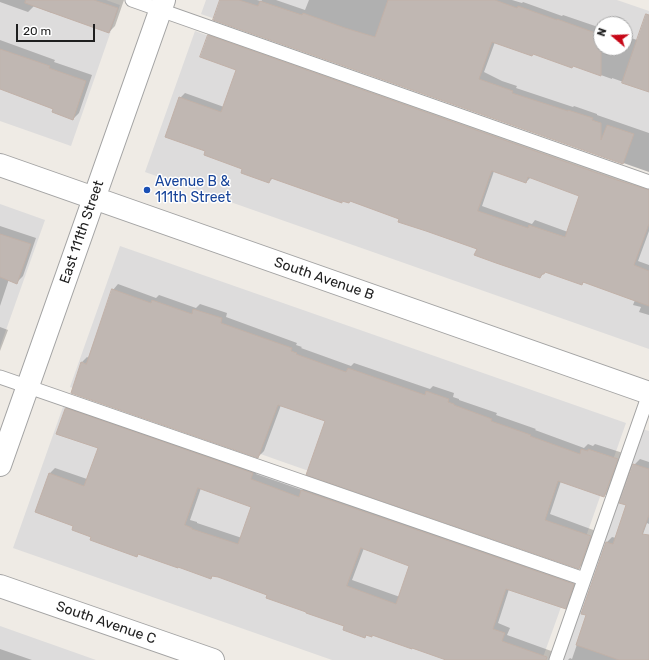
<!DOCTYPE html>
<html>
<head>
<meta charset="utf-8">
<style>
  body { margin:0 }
  #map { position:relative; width:649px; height:660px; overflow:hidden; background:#efebe5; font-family:Rubik,sans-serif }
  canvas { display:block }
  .north { position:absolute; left:593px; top:16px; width:40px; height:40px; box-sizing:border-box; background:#fff; border:1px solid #a5a5a5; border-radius:50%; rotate:289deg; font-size:11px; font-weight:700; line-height:16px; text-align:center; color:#1f1f1f }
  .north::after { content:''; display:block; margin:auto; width:14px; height:18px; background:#c70717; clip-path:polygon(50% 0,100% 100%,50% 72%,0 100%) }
  .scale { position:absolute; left:16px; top:24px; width:79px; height:18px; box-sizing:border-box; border:2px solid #1f1f1f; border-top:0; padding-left:5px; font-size:12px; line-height:14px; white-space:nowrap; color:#1f1f1f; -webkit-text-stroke:3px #fff; paint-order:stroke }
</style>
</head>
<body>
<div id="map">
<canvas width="649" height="660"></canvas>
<div class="north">N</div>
<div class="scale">20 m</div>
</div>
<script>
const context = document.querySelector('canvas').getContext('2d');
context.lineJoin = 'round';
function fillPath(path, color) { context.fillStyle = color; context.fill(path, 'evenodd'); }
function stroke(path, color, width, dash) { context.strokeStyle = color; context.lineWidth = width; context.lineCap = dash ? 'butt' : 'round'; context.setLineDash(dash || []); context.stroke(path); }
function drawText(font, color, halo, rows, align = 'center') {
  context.font = font + ' Rubik,sans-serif'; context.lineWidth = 3; context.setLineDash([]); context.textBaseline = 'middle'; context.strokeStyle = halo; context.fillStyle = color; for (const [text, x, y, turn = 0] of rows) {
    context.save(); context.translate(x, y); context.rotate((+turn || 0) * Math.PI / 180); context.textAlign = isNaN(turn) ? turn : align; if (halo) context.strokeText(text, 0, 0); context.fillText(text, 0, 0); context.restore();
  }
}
fillPath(new Path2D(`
  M0 0H106L120 5 71 146 0 121Z
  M206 0H617L649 11V172L201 14ZM601 24H625V48H601Z
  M195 31 649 191V349L145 172Z
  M0 204 45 220 0 347Z
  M120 246 626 423 576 565 70 387Z
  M64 404 570 582 542 660H332L13 548Z
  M642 429 649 431V660H561Z
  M0 626 96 660H0Z`), '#dddcdc');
fillPath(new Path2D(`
  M0 0H124L115 26 109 32 54 12 52 13 34 6 28 12 0 2Z
  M221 0H257L261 1 262 0H276L305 10 309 0H512L522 3 523 2 562 16 563 15 601 28V48H625V36L640 41 649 43V91L612 78V79L573 65 495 42 484 72 502 81 517 86 516 88 573 107 574 106 597 114V115L649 133V172L214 19Z
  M213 31 649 184V231L638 261 649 265V315L639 312 641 307 633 305 635 300 584 282 582 284 546 271 540 277 478 249 400 218 350 201 343 200 341 202 273 178 269 182 244 168 206 150 180 98 185 93 224 107 238 70 209 36ZM494 171 526 182 531 177 580 195 568 232 535 220 532 224 482 206Z
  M0 40 55 60 54 62 92 75 79 113 73 119 54 109 0 88Z
  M0 226 36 238 23 276 17 282 9 279 0 306Z
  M118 284 156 298 159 295 196 308 200 304 227 313 226 317 297 343 296 345 302 347 301 348 351 366 354 363 430 389 433 386 454 393 453 397 459 399V400L497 413 496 415 536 429 535 430 584 448 588 444 593 446 595 444 623 453 610 491 604 496 561 481 550 514 596 531 585 562 579 568 326 420 281 405 264 451 258 457 82 362 87 357 89 358 113 290Z
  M0 327 8 330 0 351Z
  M72 403 258 467 256 474 302 490 308 484 579 578 571 602 565 607 509 589 498 623 510 628 507 635 554 652 556 660H449L373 635 371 636 367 634 365 637 345 625 269 594 214 575 211 577 139 553 137 556 93 536 75 525 49 474 55 468 87 479 99 447 66 409ZM201 488 252 506 242 538 197 523V522L190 520ZM364 548 410 565 400 597 352 580Z
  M640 459 649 462V524L647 523 628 575 649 583V660H568L570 658 572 659 587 615 607 542 612 537 616 538 628 505 634 465Z
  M0 649 32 660H0Z`), '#0003');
const building = new Path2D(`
  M26 0H94L118 8 109 33 25 3Z
  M220 0H239L258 6 260 1 302 15 303 13 345 28 375 37 388 0H495L517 8 518 6 557 20V19L601 35V76L573 66 572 68 533 54 532 56 492 42 479 79 513 91 512 93 568 111V110L593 118 592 120 601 123V140L607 125 634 134 623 164 213 20Z
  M646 14 649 15V92L622 83Z
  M208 35 617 180 649 190V224L634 265 649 271V306L583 282 582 285 545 272 544 274H542L540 278 496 263 474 255 477 249 426 231 398 222 399 219 350 201 349 203 342 201V203L271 178 269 183 241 173 242 169 204 155 205 151 165 137 179 97 221 112 236 70 200 57ZM492 171 526 183 528 177 579 196 565 237 529 225 528 228 478 211Z
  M0 49 50 66 49 68 86 81 73 120 52 112 53 109 0 89Z
  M0 234 31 244 17 284 0 277Z
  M112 289 151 303 152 300 192 314 193 309 222 318 221 323 292 348 291 351 297 353 296 354 346 372 348 368 425 395 426 391 449 399 448 402 454 404V405L492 419 491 421 531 435 530 436 580 454 581 449 588 451V449L618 459 604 497 558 481 545 520 591 536 579 569 306 475 325 421 278 405 258 458 71 393 81 362 86 364Z
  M66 408 253 473 251 479 299 497 301 490 574 584 566 609 506 589 493 629 505 633 502 641 547 657 546 660H446L412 648V649L372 635V637L366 635 365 638 343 630 344 626 306 613V612L266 598 267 595 218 577 212 576 211 579 178 567V568L138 554 137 557 90 540 91 537 72 530 73 526 35 512 49 473 84 486 98 448 56 434 65 409ZM198 488 251 507 238 544 192 529V528L185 525ZM361 548 409 566 396 604 347 586Z
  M633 464 649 469V515L642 534 649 535V660H619L576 645 586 615 581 614 606 542 613 544 626 505 619 503Z`);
fillPath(building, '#c0b7b2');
stroke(building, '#c1b1a8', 1);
const service = new Path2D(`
  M132 0 649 182
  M0 377 584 579
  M556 660 649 394`);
const minor = new Path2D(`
  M0 165 649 393
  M0 465 164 0
  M0 586 213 660`);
stroke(service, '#a3a3a3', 15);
stroke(minor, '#a3a3a3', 24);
stroke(service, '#fff', 13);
stroke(minor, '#fff', 22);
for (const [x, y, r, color] of [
  [147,190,4,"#1a4fb4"]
]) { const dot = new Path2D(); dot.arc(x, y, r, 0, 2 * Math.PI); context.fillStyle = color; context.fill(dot); stroke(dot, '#fff', 1.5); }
drawText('14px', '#164399', '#fff', [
  ["Avenue B &",155,182],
  ["111th Street",155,198]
], 'left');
drawText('14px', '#1f1f1f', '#fff', [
  ["East 111th Street",82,232,-71],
  ["South Avenue B",324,279,19],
  ["South Avenue C",106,623,19]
]);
</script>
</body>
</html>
